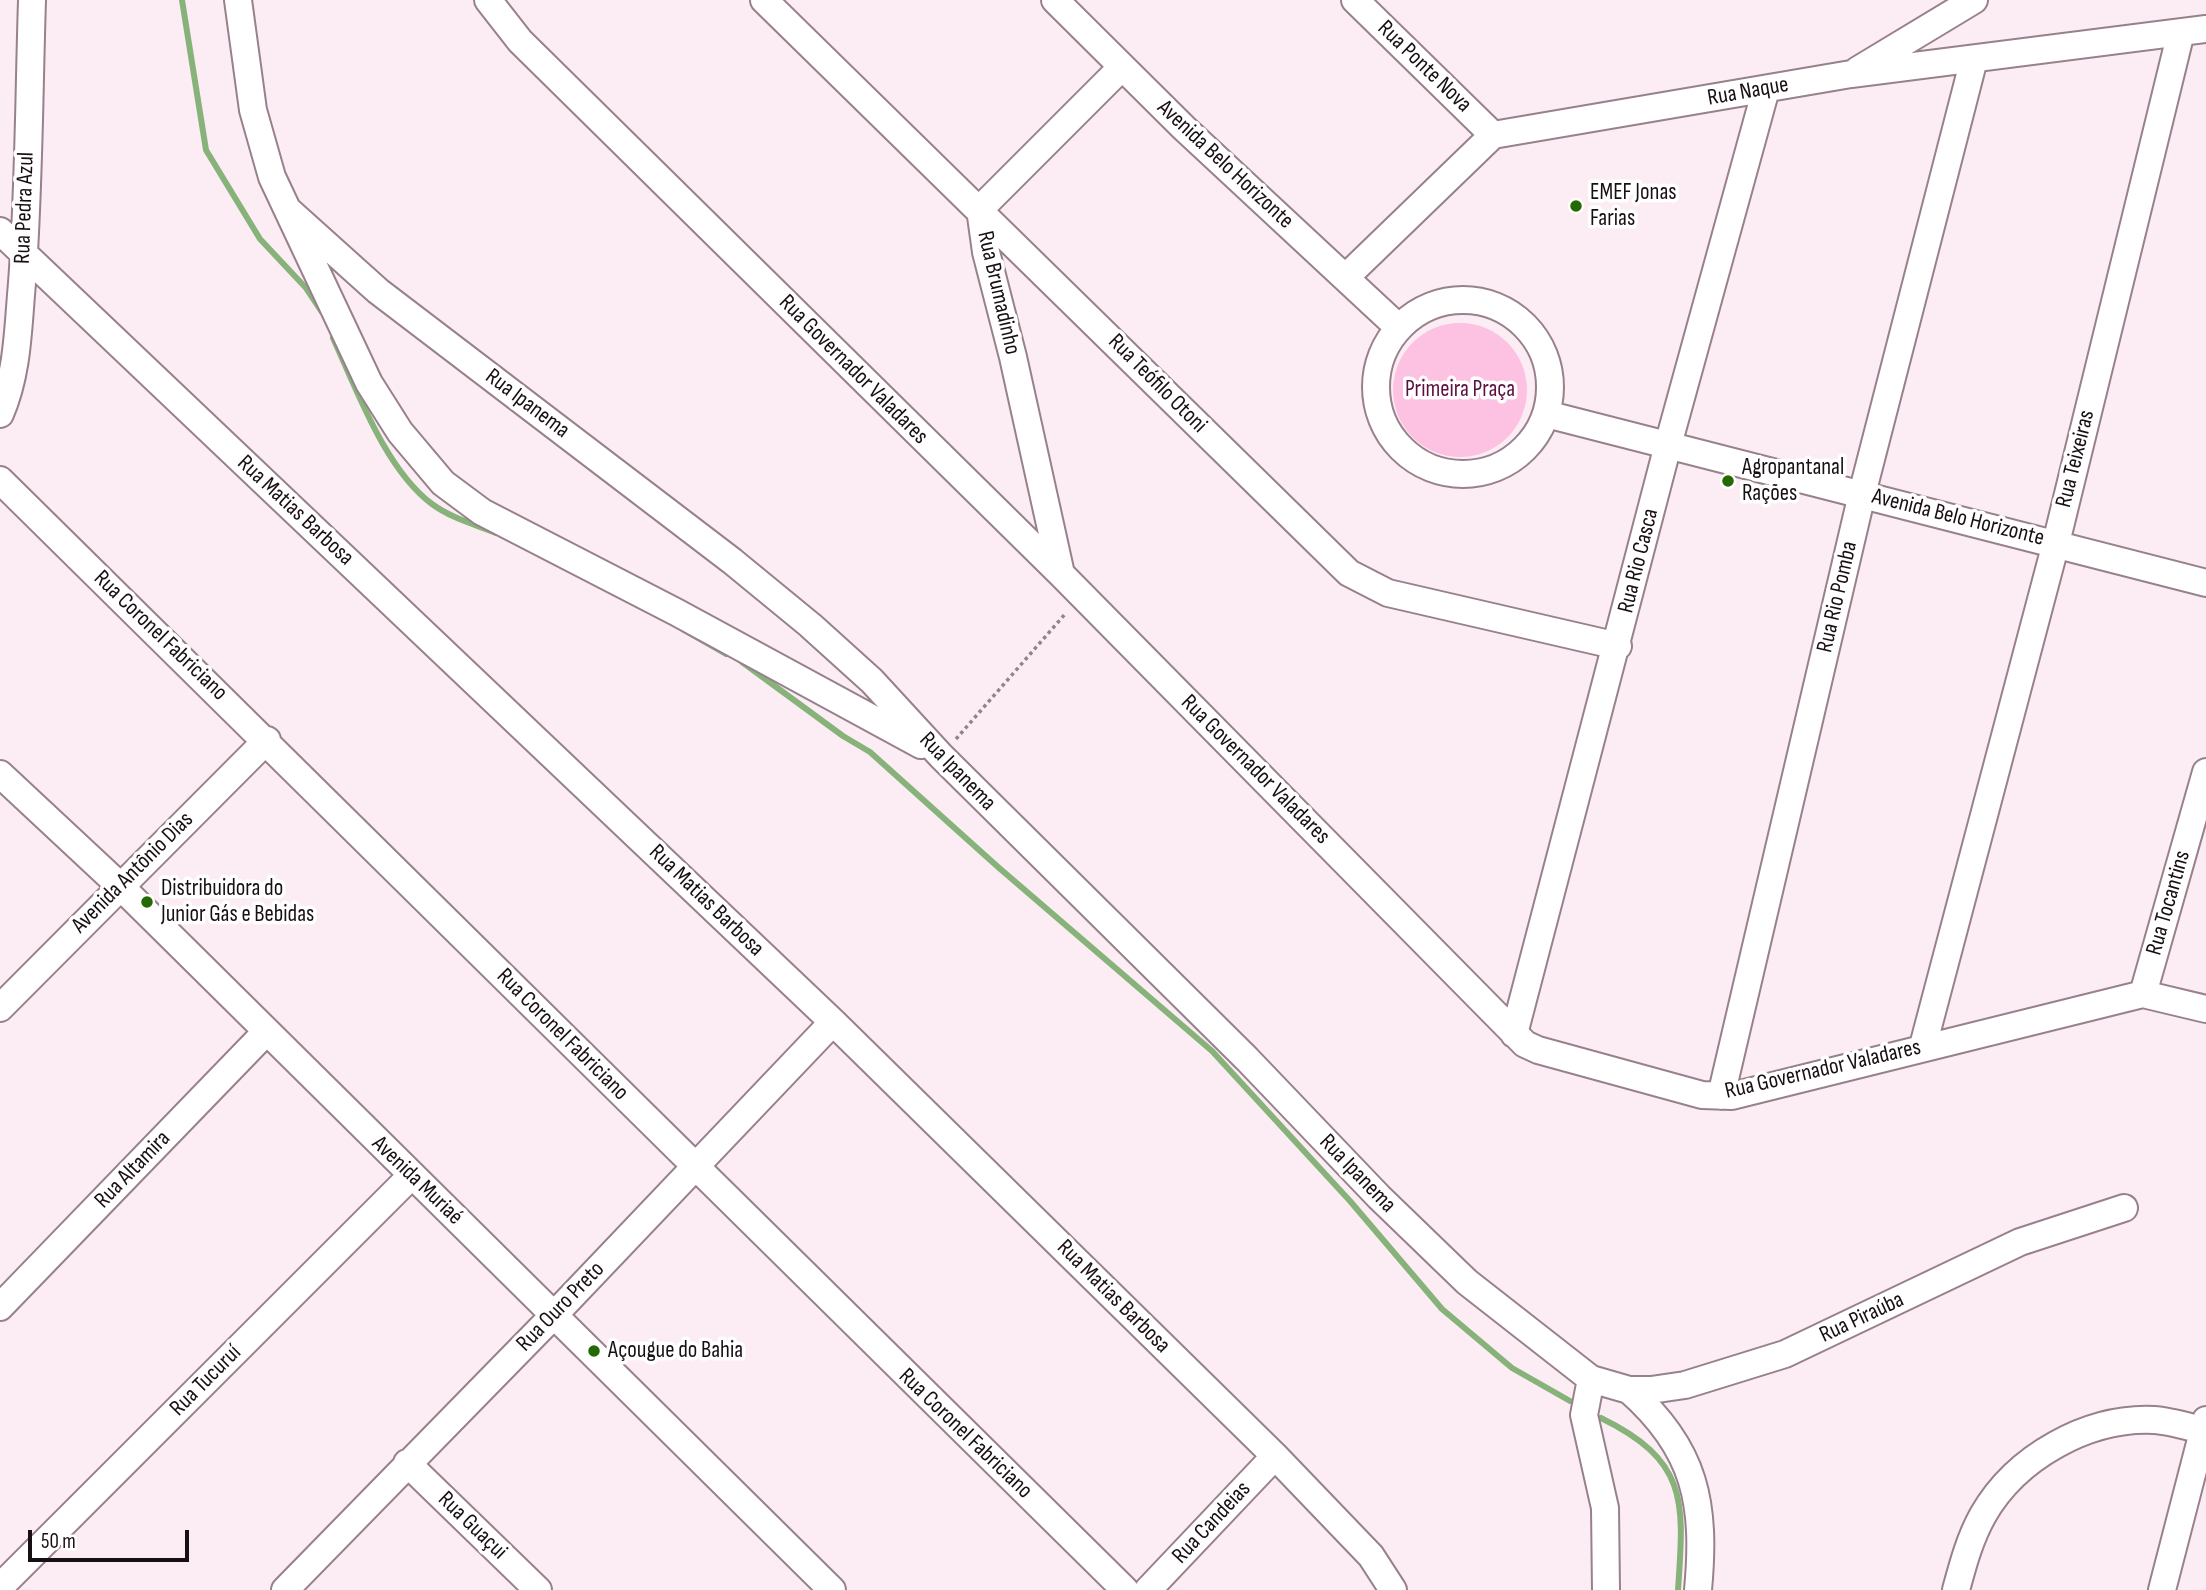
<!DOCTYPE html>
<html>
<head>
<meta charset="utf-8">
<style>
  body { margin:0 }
  #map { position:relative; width:2206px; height:1590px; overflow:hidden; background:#fcedf4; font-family:"Sofia Sans Condensed",sans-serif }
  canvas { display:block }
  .scale { position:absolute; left:28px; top:1530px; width:161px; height:32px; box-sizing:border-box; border:4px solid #180f14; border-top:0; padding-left:9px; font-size:21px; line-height:24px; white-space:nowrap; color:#180f14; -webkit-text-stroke:5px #fff; paint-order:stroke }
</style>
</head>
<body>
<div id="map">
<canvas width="2206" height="1590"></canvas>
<div class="scale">50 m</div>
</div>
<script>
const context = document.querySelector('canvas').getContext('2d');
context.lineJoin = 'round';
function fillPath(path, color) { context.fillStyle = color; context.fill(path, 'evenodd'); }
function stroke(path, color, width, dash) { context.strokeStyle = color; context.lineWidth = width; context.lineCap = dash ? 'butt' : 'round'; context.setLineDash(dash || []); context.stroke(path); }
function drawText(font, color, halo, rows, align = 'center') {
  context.font = font + ' "Sofia Sans Condensed",sans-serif'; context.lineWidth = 7; context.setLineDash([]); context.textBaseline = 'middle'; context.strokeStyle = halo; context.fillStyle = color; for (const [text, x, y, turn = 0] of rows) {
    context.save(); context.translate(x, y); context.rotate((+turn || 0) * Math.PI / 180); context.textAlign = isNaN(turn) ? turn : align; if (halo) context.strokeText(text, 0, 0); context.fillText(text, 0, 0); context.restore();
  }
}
fillPath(new Path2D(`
  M1393 390a67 67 0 1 1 134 0a67 67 0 1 1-134 0Z`), '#fdc2e1');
stroke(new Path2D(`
  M182 0 206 150 260 239 306 288 322 312
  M333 338C357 390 385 469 432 504 451 518 474 524 496 533
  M684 630 726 654
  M742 662 843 736 870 752 998 867 1212 1051 1350 1201 1442 1309 1512 1368 1570 1401
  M1601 1418C1689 1461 1684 1502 1678 1590`), '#87b37b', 6);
const minor = new Path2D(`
  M238 0 253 110 272 177 369 383 400 432 443 483 482 512 676 612 921 745
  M488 0 520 41 1061 574 1525 1044 1538 1050 1702 1095 1732 1096 2143 994 2206 1009
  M764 0 1349 573 1388 593 1618 646
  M1055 0 1184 128 1398 327
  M1355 0 1493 135
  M1858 70 1974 0
  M289 211 378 291 732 561 810 625 872 681 941 756 1247 1059 1379 1197 1467 1282 1591 1379 1584 1415 1605 1508 1606 1590
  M0 231 833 1022 1275 1456 1371 1556 1393 1590
  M1346 277 1493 135 1851 74 2206 29
  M1376 387a87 87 0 1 1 174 0a87 87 0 1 1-174 0Z
  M0 414C18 373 18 327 22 283 29 189 29 94 32 0
  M1546 414 2206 583
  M0 480 1125 1590
  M1061 574 1013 357 986 252 980 209 1122 67
  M0 774 119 885 832 1590
  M2143 994 2206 772
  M0 1008 267 740
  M1514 1034 1668 445 1766 89
  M1923 1046 2056 543 2181 32
  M1721 1096 1862 494 1974 59
  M0 1307 266 1032
  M1591 1379 1629 1390H1651L1685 1385 1785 1354 2020 1242 2124 1208
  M1629 1390C1696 1449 1706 1504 1698 1590
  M407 1463 538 1590
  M0 1587 411 1176
  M285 1590 554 1315 833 1022
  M1148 1590 1275 1456
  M1956 1590C1963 1564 1970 1538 1983 1515 2016 1457 2088 1417 2154 1420 2171 1421 2189 1427 2206 1431
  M2162 1590 2206 1420`);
stroke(minor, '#98818d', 30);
stroke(new Path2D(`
  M956 739 1066 613`), '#90848a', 3.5, [3.5, 3.5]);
stroke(minor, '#fff', 26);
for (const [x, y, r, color] of [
  [1576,206,7,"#246a04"],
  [1728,481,7,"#246a04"],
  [147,902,7,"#246a04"],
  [594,1351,7,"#246a04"]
]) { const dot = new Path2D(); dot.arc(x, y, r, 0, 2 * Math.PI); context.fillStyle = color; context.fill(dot); stroke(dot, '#fff', 2.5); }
drawText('23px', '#180f14', '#fff', [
  ["Rua Ponte Nova",1424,67,44],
  ["Rua Naque",1748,92,-10],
  ["Avenida Belo Horizonte",1225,165,43],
  ["Rua Pedra Azul",25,208,-88],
  ["Rua Brumadinho",998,293,77],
  ["Rua Governador Valadares",853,370,45],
  ["Rua Teófilo Otoni",1157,384,45],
  ["Rua Ipanema",527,404,37],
  ["Rua Teixeiras",2076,459,-76],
  ["Rua Matias Barbosa",295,511,43],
  ["Avenida Belo Horizonte",1958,518,14],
  ["Rua Rio Casca",1639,561,-76],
  ["Rua Rio Pomba",1838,597,-77],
  ["Rua Coronel Fabriciano",160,636,44],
  ["Rua Governador Valadares",1255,770,45],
  ["Rua Ipanema",957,772,46],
  ["Avenida Antônio Dias",133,873,-45],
  ["Rua Matias Barbosa",706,901,44],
  ["Rua Tocantins",2169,903,-74],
  ["Rua Coronel Fabriciano",562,1035,45],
  ["Rua Governador Valadares",1823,1070,-13],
  ["Rua Altamira",133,1170,-46],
  ["Rua Ipanema",1357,1174,46],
  ["Avenida Muriaé",417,1181,44],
  ["Rua Matias Barbosa",1113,1297,45],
  ["Rua Ouro Preto",561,1307,-46],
  ["Rua Piraúba",1862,1318,-25],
  ["Rua Tucuruí",206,1381,-45],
  ["Rua Coronel Fabriciano",965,1434,44],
  ["Rua Candeias",1212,1523,-47],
  ["Rua Guaçui",472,1526,44]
]);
drawText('23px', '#180f14', '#fff', [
  ["EMEF Jonas",1590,193],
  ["Farias",1590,219],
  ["Agropantanal",1742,468],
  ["Rações",1742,494],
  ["Distribuidora do",161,889],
  ["Junior Gás e Bebidas",161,915],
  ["Açougue do Bahia",608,1351]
], 'left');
drawText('23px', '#5c0f41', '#fff', [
  ["Primeira Praça",1460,390]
]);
</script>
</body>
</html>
